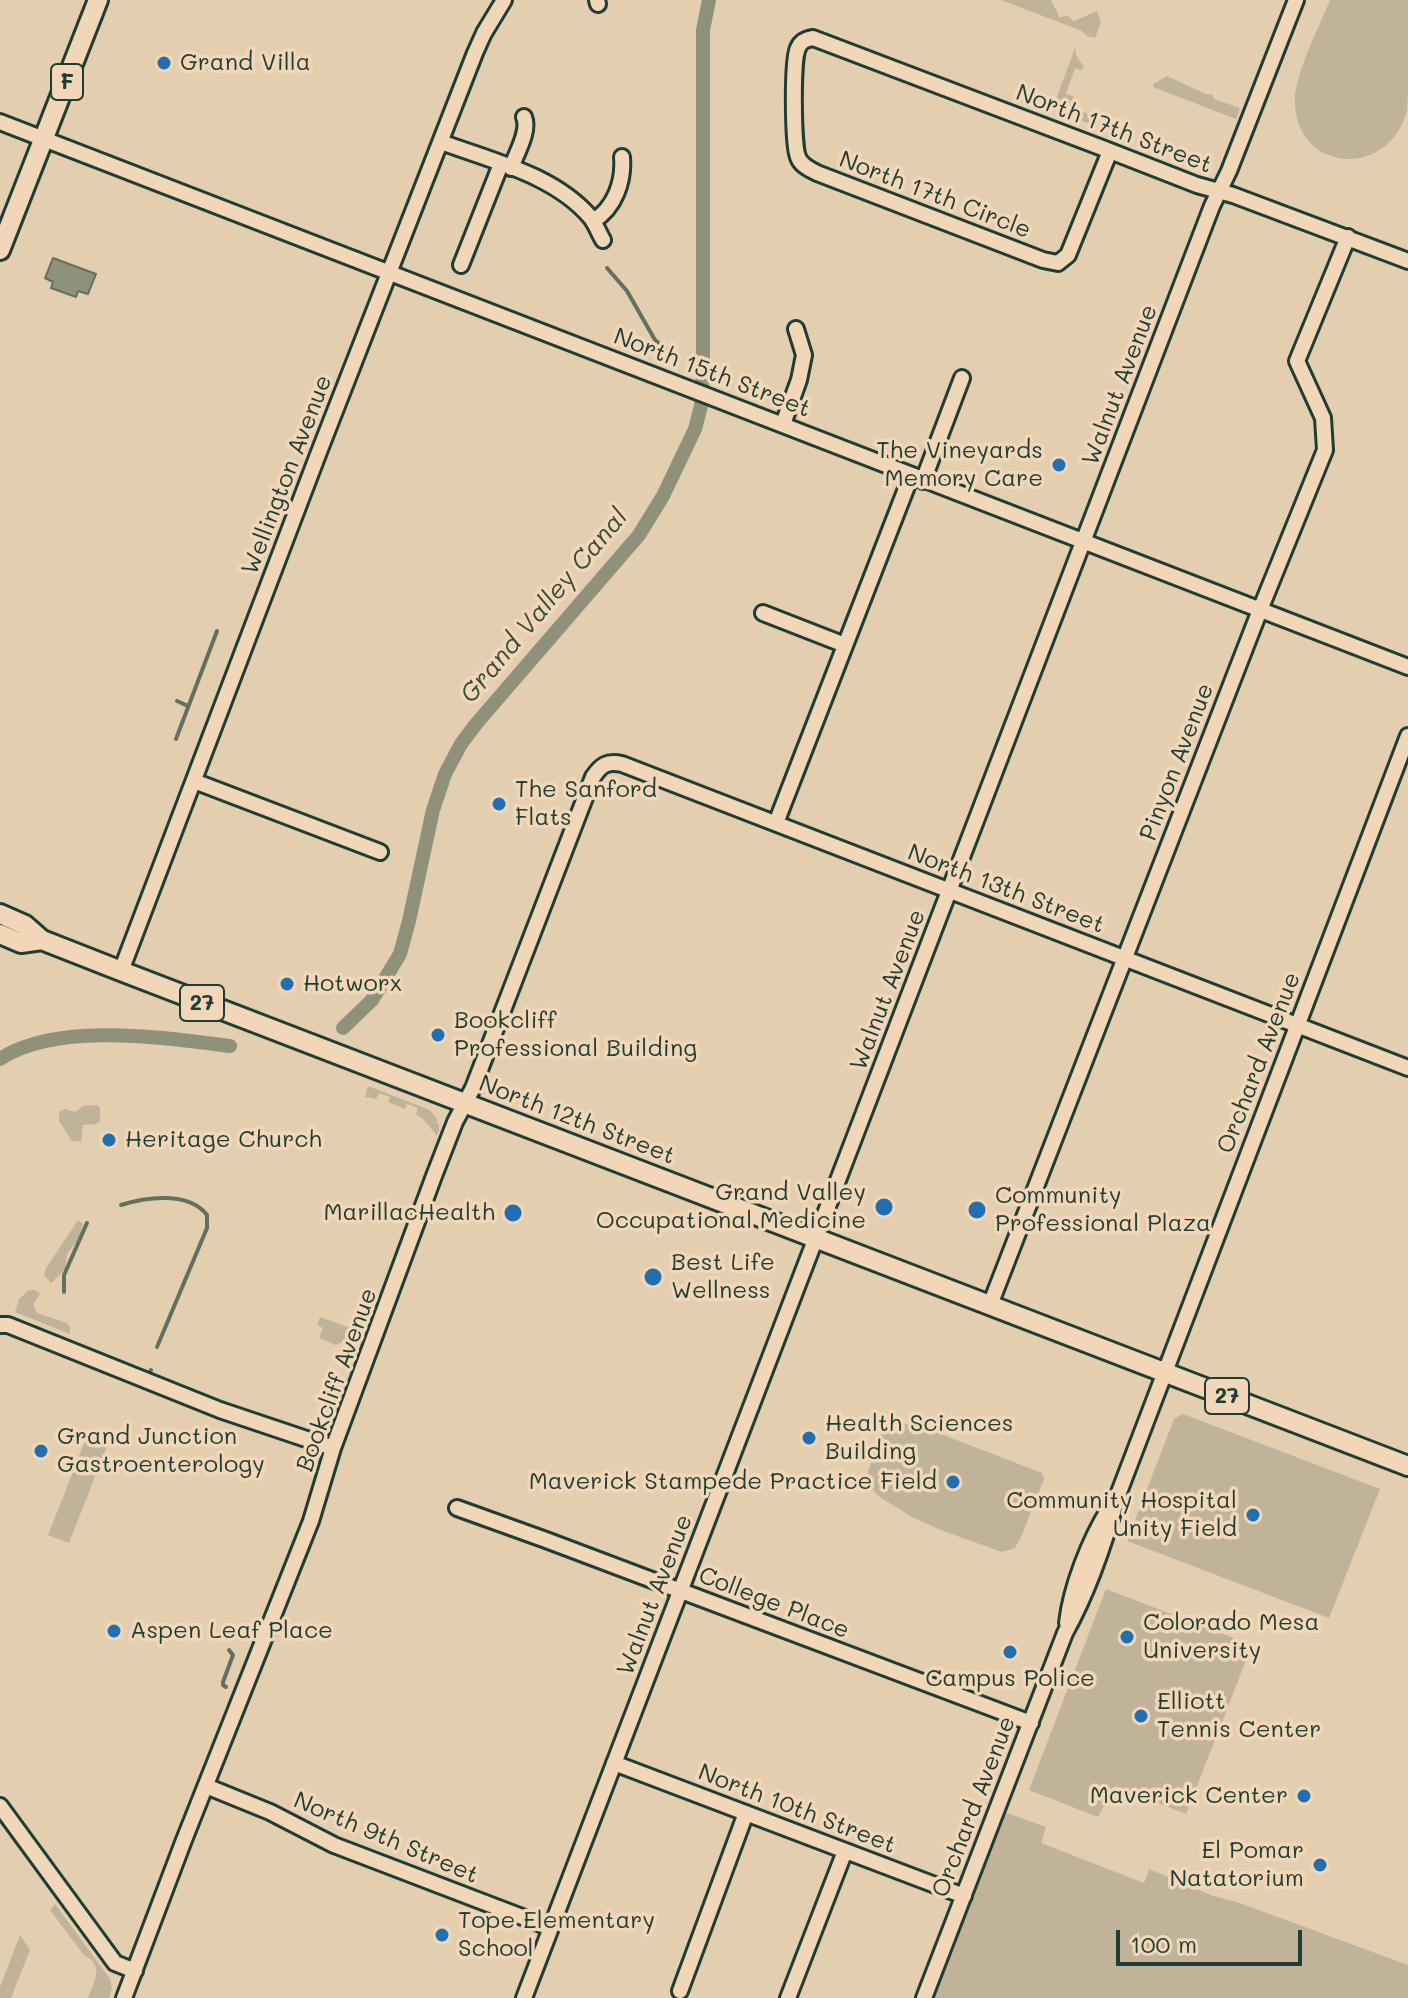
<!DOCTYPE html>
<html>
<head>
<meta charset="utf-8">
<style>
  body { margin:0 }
  #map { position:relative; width:1408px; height:1998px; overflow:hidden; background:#e4ceb0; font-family:Mali,sans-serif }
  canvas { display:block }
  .scale { position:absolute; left:1116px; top:1930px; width:186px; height:36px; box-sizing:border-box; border:4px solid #1f3d34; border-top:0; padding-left:10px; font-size:24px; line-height:28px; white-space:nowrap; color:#1f3d34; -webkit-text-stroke:6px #f1d7b8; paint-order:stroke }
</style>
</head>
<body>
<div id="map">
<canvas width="1408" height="1998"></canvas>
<div class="scale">100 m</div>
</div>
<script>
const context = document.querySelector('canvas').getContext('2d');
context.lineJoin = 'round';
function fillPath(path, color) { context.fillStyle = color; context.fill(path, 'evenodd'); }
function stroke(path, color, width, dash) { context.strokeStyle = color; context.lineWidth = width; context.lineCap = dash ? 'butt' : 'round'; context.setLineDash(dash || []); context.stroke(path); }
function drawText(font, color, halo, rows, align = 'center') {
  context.font = font + ' Mali,sans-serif'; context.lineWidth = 7; context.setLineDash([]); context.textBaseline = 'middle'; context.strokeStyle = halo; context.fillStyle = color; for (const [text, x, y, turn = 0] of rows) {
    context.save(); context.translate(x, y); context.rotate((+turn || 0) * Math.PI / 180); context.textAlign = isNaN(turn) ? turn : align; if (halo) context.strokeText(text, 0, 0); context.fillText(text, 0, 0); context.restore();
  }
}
fillPath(new Path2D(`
  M1001 0H1051L1060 18 1066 15 1074 21 1097 11 1101 22 1095 38 1087 36 1082 31Z
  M1330 0H1408C1408 25 1408 49 1408 74 1408 86 1408 100 1407 111 1387 182 1293 171 1295 99 1295 75 1320 24 1330 0Z
  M1075 48 1076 55 1084 67 1081 70 1075 68 1066 94 1073 96V108L1096 117 1093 125 1052 110Z
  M1167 76 1208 95 1212 94 1214 99 1240 108 1236 119 1153 87V84Z
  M368 1086 430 1110 438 1121 435 1123H439V1129L437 1136 424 1120 416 1114 418 1108 407 1104 405 1109 388 1102 390 1097 379 1093 376 1099 365 1097Z
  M98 1105 100 1108V1121L96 1124 83 1125 81 1142 72 1141 59 1121V1112L65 1109 75 1112 83 1106Z
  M78 1220 83 1224 79 1238 67 1254 65 1269 51 1283 44 1275 46 1268Z
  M29 1290H35L40 1294 33 1304 37 1313 67 1323 70 1327V1334L15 1312 19 1299Z
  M320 1317 361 1332 360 1335 335 1345 319 1338 323 1328 317 1325Z
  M1183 1414 1380 1489 1329 1618 1127 1541 1174 1419Z
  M905 1424 920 1426 1042 1473 1044 1479 1022 1535 1015 1548 1002 1552 943 1531 912 1517 878 1496 872 1489 867 1474 874 1454 869 1451C877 1436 887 1428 905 1424Z
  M90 1440 107 1446 69 1543 48 1535 85 1441 89 1442Z
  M1106 1589 1252 1645 1186 1814 1115 1786 1098 1817 1029 1790Z
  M1007 1813 1046 1827 1041 1843 1144 1883 1149 1869 1213 1896 1237 1902 1408 1965V1998H934L1003 1816Z
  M55 1904 110 1979 112 1989 109 1998H88C94 1981 105 1965 84 1955L50 1910Z
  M20 1935 30 1950 11 1998H0V1987Z`), '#c0b399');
const water = new Path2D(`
  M53 258 96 274 88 294 78 291 76 297 51 288 53 282 45 278Z`);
fillPath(water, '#90917b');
stroke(water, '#636f5f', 2);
stroke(new Path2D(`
  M607 268 627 291 655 340 666 349
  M177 701 188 706
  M176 739 217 631
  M121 1205C146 1197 189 1191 207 1215V1228L157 1347
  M64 1292V1275L87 1223
  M150 1372 151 1370
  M226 1687 223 1685V1682L233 1655 229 1650`), '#636f5f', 4);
stroke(new Path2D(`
  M343 1028 372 1000 400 954 409 921 433 810 445 774 461 744 476 724 639 535 663 496 695 429 701 406 703 368V30L709 0
  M0 1059C57 1021 165 1038 230 1046`), '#90917b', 14);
const minor = new Path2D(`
  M597 0 598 4
  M0 122C470 302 938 487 1408 667
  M441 142C492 161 555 175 591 218 596 225 599 233 603 240
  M1110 151 1068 255 1058 263 1043 260 817 173C810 169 801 166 798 157 793 145 792 60 798 48 801 41 806 39 813 38L1105 149 1110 151 1197 185 1233 195 1408 261
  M511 168C516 154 530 131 524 117
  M593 221C615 208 624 181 622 157
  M461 265 501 164
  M783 424 799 380 804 355 796 329
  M923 481 962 378
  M763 613 845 645
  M194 781 380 852
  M776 823 911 476
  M121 971 319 452 475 53 484 33 504 0
  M990 1305 1260 610 1325 450 1323 418 1297 361 1348 237
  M0 1325H8L220 1410 333 1448
  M457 1508 546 1540 1031 1723
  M1067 1623C1071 1587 1090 1539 1109 1509
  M614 1763 964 1896
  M206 1786 270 1812 334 1845 551 1928
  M0 1806 115 1963 135 1971
  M680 1991 746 1813
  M124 1998 184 1840 311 1521 333 1448 434 1176 455 1122 473 1088 593 777C601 765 607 761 622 764L1408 1068
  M524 1998 1212 206 1229 171 1296 0
  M788 1998 845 1851
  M924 1998 1065 1633C1089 1590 1105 1542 1118 1495L1408 736`);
const major = new Path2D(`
  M0 250 98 0
  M0 914 25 925 42 940 121 971 1408 1466
  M0 934 21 943 42 940`);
stroke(minor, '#1f3d34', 20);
stroke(major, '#1f3d34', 24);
stroke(minor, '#f1d7b8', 14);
stroke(major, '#f1d7b8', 18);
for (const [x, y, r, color] of [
  [164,63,8,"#1f6fb2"],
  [1059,465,8,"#1f6fb2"],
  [499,804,8,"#1f6fb2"],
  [287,984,8,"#1f6fb2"],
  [438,1035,8,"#1f6fb2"],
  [109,1140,8,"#1f6fb2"],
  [884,1207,10,"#1f6fb2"],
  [977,1210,10,"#1f6fb2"],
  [513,1213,10,"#1f6fb2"],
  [653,1277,10,"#1f6fb2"],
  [809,1438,8,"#1f6fb2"],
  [41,1451,8,"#1f6fb2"],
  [953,1482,8,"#1f6fb2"],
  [1253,1515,8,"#1f6fb2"],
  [114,1631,8,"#1f6fb2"],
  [1127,1637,8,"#1f6fb2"],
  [1010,1652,8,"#1f6fb2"],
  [1141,1716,8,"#1f6fb2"],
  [1304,1796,8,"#1f6fb2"],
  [1320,1865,8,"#1f6fb2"],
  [442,1935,8,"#1f6fb2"]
]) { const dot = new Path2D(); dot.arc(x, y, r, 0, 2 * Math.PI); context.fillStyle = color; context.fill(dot); stroke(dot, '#f1d7b8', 3); }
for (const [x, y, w] of [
  [67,82,32],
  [202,1003,44],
  [1227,1396,44]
]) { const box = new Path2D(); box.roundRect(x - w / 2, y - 18, w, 36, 6); context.fillStyle = '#f1d7b8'; context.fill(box); stroke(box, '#1f3d34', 2); }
drawText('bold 22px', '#1f3d34', null, [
  ["F",67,82],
  ["27",202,1003],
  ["27",1227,1396]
]);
drawText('24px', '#1f3d34', '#f1d7b8', [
  ["Grand Villa",180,63],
  ["The Vineyards",1043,451,"right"],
  ["Memory Care",1043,479,"right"],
  ["The Sanford",515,790],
  ["Flats",515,818],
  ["Hotworx",303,984],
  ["Bookcliff",454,1021],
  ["Professional Building",454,1049],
  ["Heritage Church",125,1140],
  ["Grand Valley",866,1193,"right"],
  ["Occupational Medicine",866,1221,"right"],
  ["Community",995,1196],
  ["Professional Plaza",995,1224],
  ["MarillacHealth",495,1213,"right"],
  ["Best Life",671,1263],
  ["Wellness",671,1291],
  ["Health Sciences",825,1424],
  ["Building",825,1452],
  ["Grand Junction",57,1437],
  ["Gastroenterology",57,1465],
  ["Maverick Stampede Practice Field",937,1482,"right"],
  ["Community Hospital",1237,1501,"right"],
  ["Unity Field",1237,1529,"right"],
  ["Colorado Mesa",1143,1623],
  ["University",1143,1651],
  ["Aspen Leaf Place",130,1631],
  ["Campus Police",1010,1679,"center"],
  ["Elliott",1157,1702],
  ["Tennis Center",1157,1730],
  ["Maverick Center",1288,1796,"right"],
  ["El Pomar",1304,1851,"right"],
  ["Natatorium",1304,1879,"right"],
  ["Tope Elementary",458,1921],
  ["School",458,1949]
], 'left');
drawText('24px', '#1f3d34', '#f1d7b8', [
  ["North 17th Street",1114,129,21],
  ["North 17th Circle",935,195,21],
  ["North 15th Street",712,373,21],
  ["Walnut Avenue",1120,385,-69],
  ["Wellington Avenue",287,475,-69],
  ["Pinyon Avenue",1177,762,-69],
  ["North 13th Street",1006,889,21],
  ["Walnut Avenue",888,990,-69],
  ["Orchard Avenue",1259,1063,-69],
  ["North 12th Street",577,1120,21],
  ["Bookcliff Avenue",337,1380,-70],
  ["Walnut Avenue",655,1595,-69],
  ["College Place",774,1603,21],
  ["Orchard Avenue",974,1807,-69],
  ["North 10th Street",797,1809,21],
  ["North 9th Street",386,1838,23]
]);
drawText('italic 26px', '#364e42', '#f1d7b8', [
  ["Grand Valley Canal",544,606,-50]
]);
</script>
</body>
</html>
